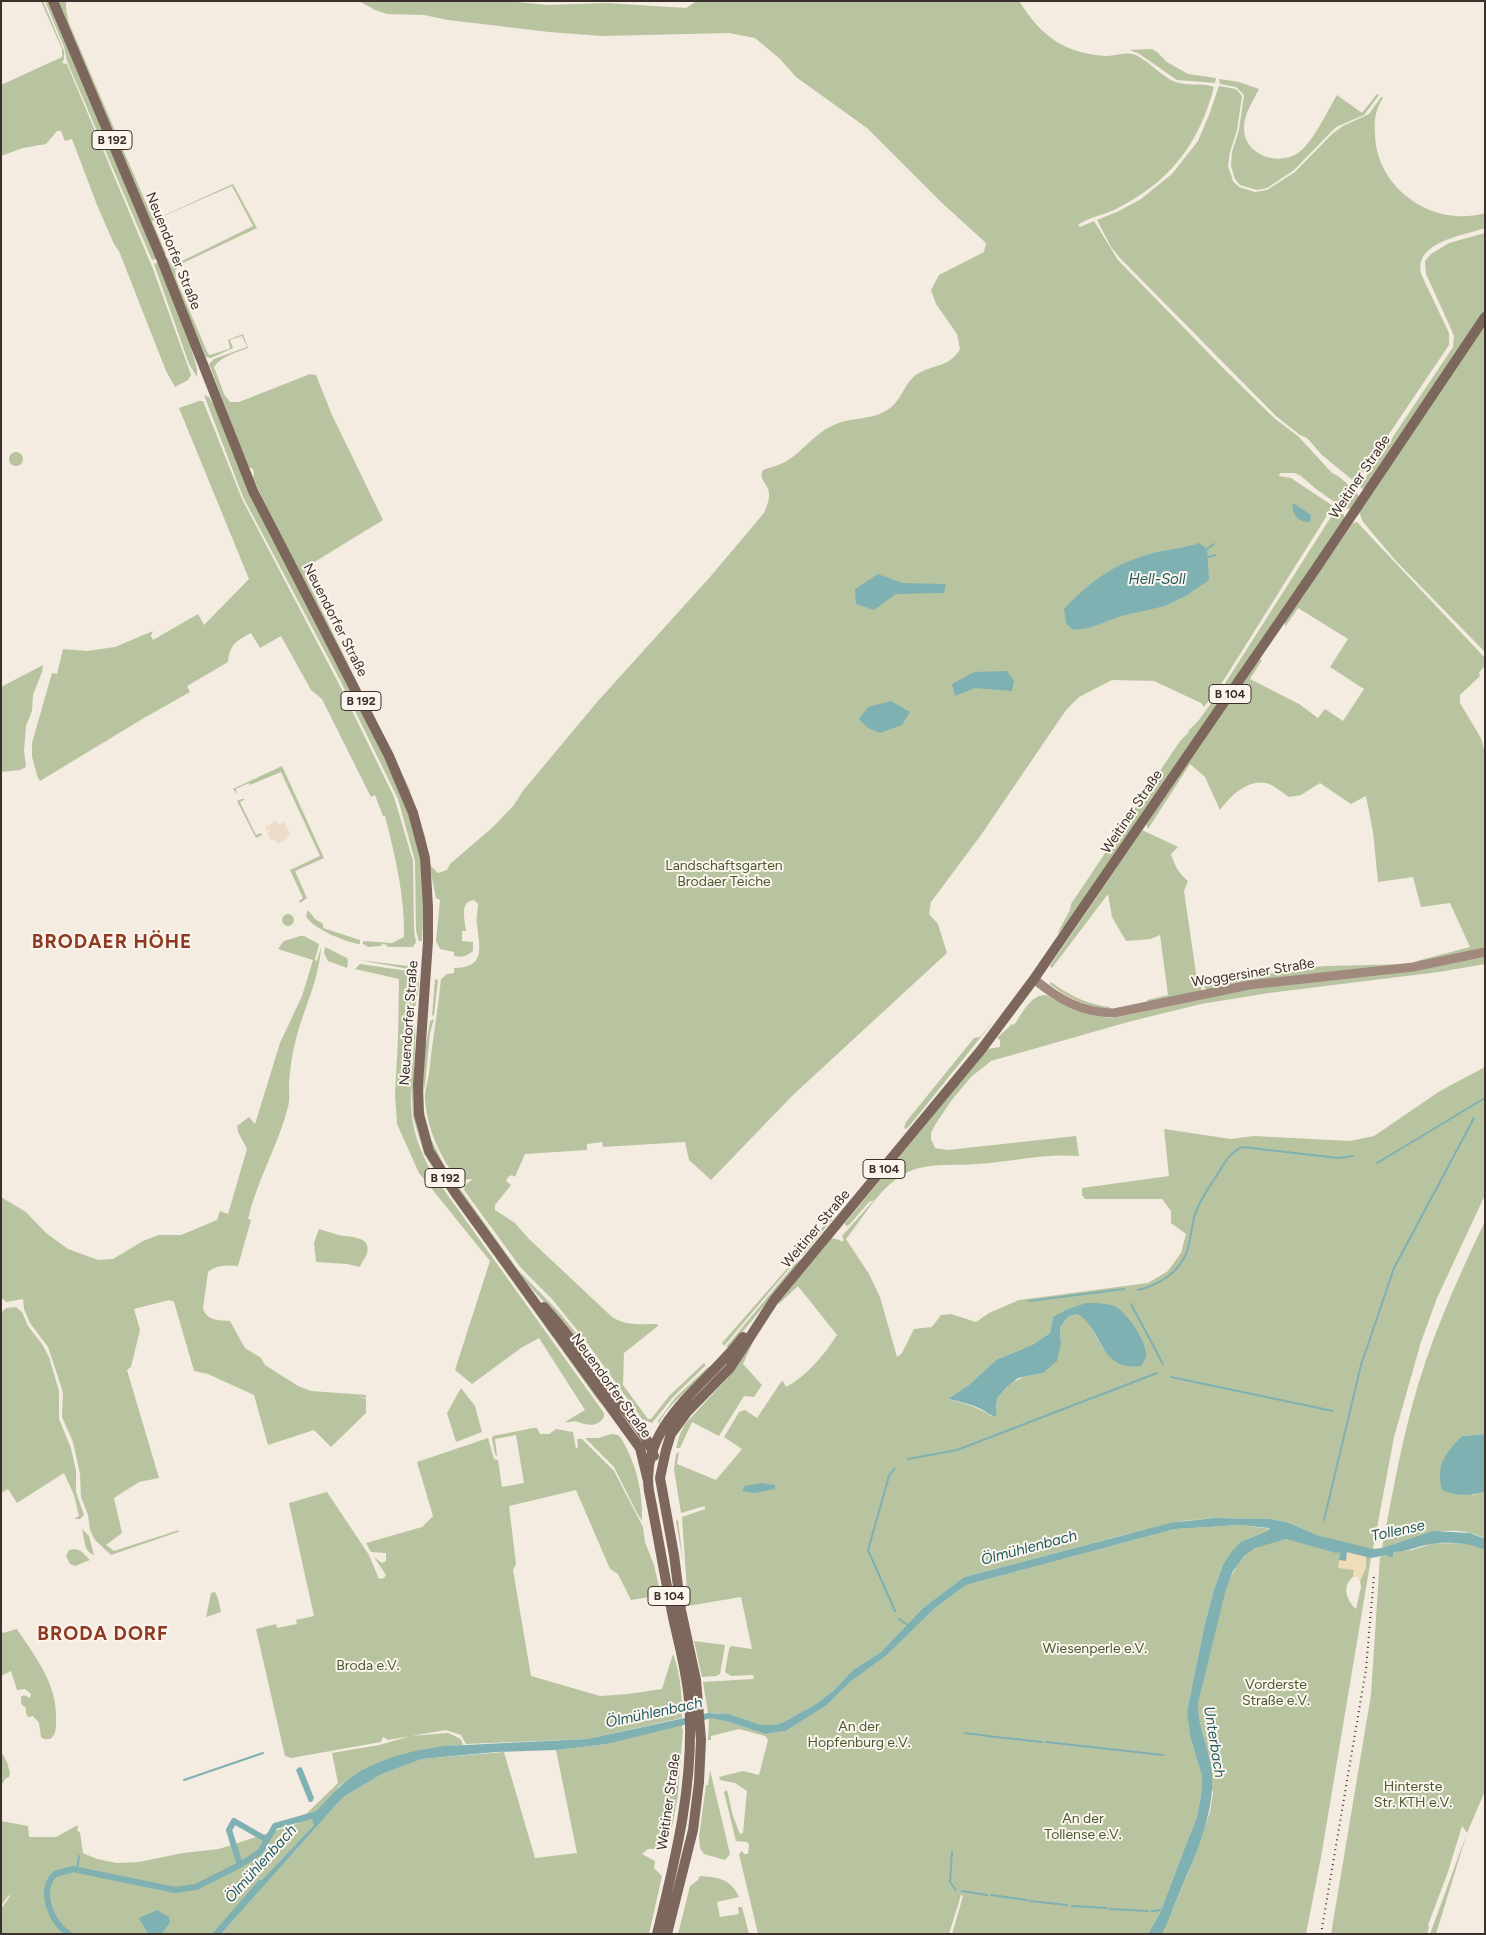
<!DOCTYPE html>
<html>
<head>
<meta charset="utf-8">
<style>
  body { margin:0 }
  #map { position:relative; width:1486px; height:1935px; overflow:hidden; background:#f4ebe1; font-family:Figtree,sans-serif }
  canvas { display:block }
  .frame { position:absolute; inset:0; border:2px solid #3b302b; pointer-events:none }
</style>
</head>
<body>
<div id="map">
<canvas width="1486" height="1935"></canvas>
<div class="frame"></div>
</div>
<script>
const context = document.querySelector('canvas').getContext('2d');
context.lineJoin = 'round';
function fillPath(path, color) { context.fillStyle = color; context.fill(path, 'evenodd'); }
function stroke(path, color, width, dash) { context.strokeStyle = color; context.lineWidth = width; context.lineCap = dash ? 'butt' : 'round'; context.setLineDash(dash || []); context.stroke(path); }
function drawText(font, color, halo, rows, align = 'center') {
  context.font = font + ' Figtree,sans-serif'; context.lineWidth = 4; context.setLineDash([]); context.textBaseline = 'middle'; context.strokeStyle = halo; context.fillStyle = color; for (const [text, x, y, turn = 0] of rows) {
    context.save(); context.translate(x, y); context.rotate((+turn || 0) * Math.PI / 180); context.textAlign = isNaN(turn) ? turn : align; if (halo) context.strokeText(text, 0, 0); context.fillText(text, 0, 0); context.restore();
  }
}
fillPath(new Path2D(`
  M41 1H43L64 51V59L62 63 67 64 153 269 190 372 191 375 188 380 175 387 166 371 119 251 114 244 97 205 72 139 65 141 61 131H57L46 144 23 148 1 156V85L62 57V49Z
  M45 1H50L157 259 152 260 67 61 64 47Z
  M56 1H66V9L69 23 152 217 156 219 233 184 257 228 181 264 175 270 176 279 208 354 210 355 229 349 230 347 228 340 243 334 248 348C237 352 220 357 214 367L224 394 230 402H239L310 374 316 375 332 415 383 520 308 566 305 576 409 788 425 836 431 866 438 873 447 870 450 864 493 827 514 805 522 792 598 701 710 577 764 513C767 505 771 497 768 489 765 481 759 479 763 470 770 467 778 466 785 462 803 452 815 432 836 424 853 417 872 420 887 410 902 402 904 381 919 373 935 364 950 367 960 349L957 334 936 304 931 290 939 275 984 252 986 243 942 203 867 128 796 77 780 59 755 38 729 33 602 36 549 32 448 20 424 15 387 14 375 10 359 1H506L548 5 607 3 686 8 697 1H1019C1041 36 1064 53 1105 56 1114 56 1123 52 1132 54 1145 57 1160 75 1173 81 1186 87 1202 82 1214 87 1199 144 1170 182 1116 209 1104 215 1089 217 1078 225L1080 227 1094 221 1118 260 1224 369 1274 418 1299 437 1332 473C1339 476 1349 483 1351 491L1336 503 1316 489 1301 476 1295 473H1280L1279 476 1291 478 1333 506 1220 686 1204 707 1201 703 1154 681 1112 680 1079 697 1066 710 981 835 931 902 929 914 938 924 947 953 793 1095 711 1180 689 1160 685 1142 603 1147 602 1142 587 1144V1150L525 1154 515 1177 512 1175 508 1177 506 1181 511 1185 495 1205V1210L515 1223 529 1239 612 1317C626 1326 640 1324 657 1324L658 1326 624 1353 623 1385 648 1419H651L670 1395 704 1363 706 1365 673 1397 652 1423 642 1419 582 1336 552 1299 521 1268 464 1190 465 1185 473 1179 457 1180C440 1156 427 1129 425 1100 424 1092 428 1082 429 1073 432 1042 438 1011 441 979L447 974 454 973V968C487 968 479 946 477 924 476 917 478 911 478 904L474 900C459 901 465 920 466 931H462V941L473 942V951C467 956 461 958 454 956V952L440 949 436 941 440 900 436 898 423 836 253 478 254 474 253 469 248 467 209 364 214 359 247 347 242 336 230 340 233 348 211 358 206 357 166 260 167 257 172 266 253 226 232 186 152 221 166 254 163 255Z
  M1152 49 1157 52 1167 62 1188 74 1216 78 1215 83 1177 80 1138 53 1129 50Z
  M1219 79 1239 82 1259 89C1253 101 1244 114 1244 128 1244 156 1279 166 1298 153 1312 144 1328 110 1337 95L1362 113 1377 94 1379 95 1364 115 1336 127 1294 170 1267 188 1257 190 1240 185 1235 179 1231 166 1232 152 1239 130 1244 95 1236 87 1220 84Z
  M1219 86 1236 89 1242 96 1237 130 1230 152 1228 166 1233 181 1239 187 1255 192 1267 190 1295 172 1332 134 1343 126 1369 114 1381 97 1383 98C1375 110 1374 121 1375 135 1377 189 1433 228 1485 213V228C1463 236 1411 242 1422 276L1449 333V345L1356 483 1322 455 1307 438 1300 435 1276 416 1120 258 1111 247 1097 220 1119 211 1141 199 1172 174 1198 141 1209 115Z
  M1485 233V311L1366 488 1362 489 1360 486 1453 347 1454 337 1452 331 1426 274 1425 261 1431 254 1449 243Z
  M158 262 185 326 197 369V377L189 364 154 264Z
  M1485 324V652L1396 561 1363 522 1359 512Z
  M204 395 209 397 214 405 244 481 392 771 404 799 421 857 424 894 422 941H419L416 931 415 861 398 799 340 680 243 497Z
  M199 401H203L242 499 340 686 394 797 413 861 414 931 416 942 413 947H387V945L382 944 381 946 368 947 363 944V941L392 943 404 937C405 896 395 856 385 816H383L375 795 371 797 322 699 311 690 281 636 260 648 251 633C236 641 230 644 228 662L187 686 190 692 144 718 40 781 38 778 32 757V743L52 673 57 674 63 649 87 651 115 647 153 631 151 636 153 640 198 614 204 625 249 579 179 408Z
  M9 459a7 7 0 1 1 14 0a7 7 0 1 1-14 0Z
  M1354 492 1358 494V498L1351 509 1343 508 1341 505Z
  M1336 509 1343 513 1345 519 1227 692 1225 691 1222 695 1219 693Z
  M1357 522 1485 658V665L1479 673 1480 676 1460 695V703L1481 738 1485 753V949L1418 963 1417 961 1470 947 1450 903 1421 907 1413 877 1378 882 1373 832 1366 796 1351 804 1320 783 1301 795 1289 797C1283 793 1276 787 1269 784 1250 777 1230 796 1220 810L1205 777 1190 764 1148 829 1146 824 1259 659 1262 660 1250 679 1299 704 1318 718 1325 709 1343 721 1364 689 1330 667 1348 639 1298 608 1285 627V621L1353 523Z
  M43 665 42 672 33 695 32 711 26 726 24 751 26 767 20 770 1 772V687Z
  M1217 695 1223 698 1072 920 1057 934 1070 910 1071 904 1180 741 1189 732 1188 731 1199 720Z
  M282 766 324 858 295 871 307 898 300 903 299 901 303 898 290 870 320 856 281 772 250 785 249 783 236 789 237 794 233 789Z
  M242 799H245L240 802 256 835 261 833 262 835 256 838 237 801Z
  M1142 830 1178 847 1171 854C1175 866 1178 873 1188 881L1184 891 1198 987 1202 986 1201 991 1148 1003 1147 1000 1168 995 1160 935 1151 939 1126 941 1112 917 1108 894 1052 968 1050 966Z
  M308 910 315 919 323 924V928L360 940V944C347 943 311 928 306 916Z
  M282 920a6 6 0 1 1 12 0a6 6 0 1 1-12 0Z
  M300 936H304L319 944 315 960 317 961 321 947C319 980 304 1008 296 1039 292 1054 290 1069 289 1084 289 1092 290 1100 288 1107 278 1146 257 1180 248 1219L251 1220 238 1266C226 1265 217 1265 208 1272L203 1309C208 1321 218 1320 230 1321L245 1348 261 1358 265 1365 298 1386 311 1391 366 1395V1398L359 1397 366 1399V1413L331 1447 314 1430 268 1445 254 1395 208 1374 194 1371 174 1302 169 1300 134 1309 140 1330 131 1367 127 1370 159 1478 139 1482 114 1498 122 1533 106 1545 114 1551 179 1530 178 1532 111 1555 95 1540 90 1530 88 1515 81 1497 80 1474 73 1442 62 1417 63 1393 60 1383 48 1347 30 1323 24 1309 23 1299 6 1302 1 1297V1197L26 1212 46 1233 68 1249 98 1260 113 1259 143 1241 159 1235H181L217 1220 220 1211 228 1214 247 1149 238 1132 237 1126 249 1117 255 1124 280 1043 302 996 313 960 278 949 284 941Z
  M325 947 347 958 348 961 347 968 328 961 324 953Z
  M1485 955V964L1439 972 1269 993 1201 1004 1128 1022 991 1061 971 1077 951 1101 935 1125 931 1133V1139L935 1148 948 1150 1076 1136 1079 1156C1044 1153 1010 1162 976 1164 953 1166 925 1162 904 1174 880 1187 863 1218 846 1239L869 1274 880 1297 897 1357 902 1353 914 1329 932 1327 941 1315 951 1314 976 1322 989 1313 1019 1300 1148 1283 1168 1271 1181 1253 1186 1234 1171 1223V1211L1162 1199H1085L1082 1195V1188L1169 1176 1164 1129 1231 1139 1254 1136 1350 1141 1374 1136 1440 1091 1485 1067V1195L1437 1298 1421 1342 1394 1437 1373 1549H1368L1317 1535 1287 1522 1270 1519 1214 1518 1184 1521 1131 1533 964 1577 923 1608 881 1652 853 1670 833 1691 816 1704 784 1722 775 1725H761L719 1713H708L703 1682 753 1679 754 1676 752 1675 731 1676 725 1672 729 1649 731 1646 752 1649 741 1597 688 1606 682 1517 705 1509V1506L681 1513 674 1469 676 1454 679 1452 677 1464 716 1480 742 1449 724 1437 739 1412 745 1410 757 1418 781 1382 783 1381 786 1387C808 1375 824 1355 837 1335L798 1286 779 1304 778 1303 831 1238 840 1240 841 1242 844 1240 842 1236 874 1200 869 1202 849 1225 846 1226 845 1223 988 1049 1000 1047V1040L997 1038 1012 1024 1014 1025C1022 1014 1031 994 1046 995 1068 1007 1088 1017 1114 1018L1250 988ZM1117 1307 1104 1350 1087 1320 1078 1314 1069 1316 1060 1327 1061 1344 1043 1373C1018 1378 1015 1378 997 1398V1408L991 1416C978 1407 964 1403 948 1399L970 1384 996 1360 1032 1345 1050 1333 1053 1317Z
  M359 960 408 966 415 968 414 970Z
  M360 964 408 971 413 973C415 986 410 1008 410 1023 409 1032 412 1040 412 1049 411 1103 405 1126 434 1176L604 1413V1417C597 1428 587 1425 578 1422 573 1420 570 1423 565 1422L585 1410 539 1338 521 1348 472 1384 455 1370 490 1261 419 1173 397 1124 395 1094 398 1039 399 979 355 969Z
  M1408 964 1206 990 1204 986 1297 968 1327 966Z
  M418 976 419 985 413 1018H411L415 978Z
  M435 979 438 980 434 1016 432 1015Z
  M1051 982C1068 995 1089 1005 1110 1007V1010C1086 1006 1068 999 1050 984Z
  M997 1017 911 1124 906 1129 904 1128 906 1122 974 1038 980 1037Z
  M434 1019 430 1033 425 1086 422 1092 425 1049 430 1021Z
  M411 1023 415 1025C417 1061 408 1098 419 1134 430 1172 459 1204 482 1236 520 1290 558 1343 597 1396L602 1406 447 1190 424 1154 413 1117 411 1083 414 1040Z
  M422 1103 431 1139 446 1169 518 1270 557 1310 577 1334H574L518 1274 437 1158 426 1130Z
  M834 1217 804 1254 794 1262 827 1222Z
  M1485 1221V1434L1462 1436 1473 1495 1485 1492V1539C1452 1520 1414 1538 1382 1548 1391 1502 1399 1455 1411 1410 1428 1344 1456 1282 1485 1221Z
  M319 1229C325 1231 332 1233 338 1235 349 1237 372 1236 367 1253 366 1258 361 1262 360 1267L347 1264 316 1262 314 1243Z
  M805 1256 730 1347H726L795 1264Z
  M792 1263 793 1264 724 1346 722 1343Z
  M16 1307 22 1312 28 1326 42 1344 49 1357 59 1391V1419L71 1448 76 1471V1492L84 1515 80 1519H74L79 1516 74 1495 64 1473 17 1503 8 1489 1 1493V1313L6 1308Z
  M758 1331 743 1364 762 1385 754 1397 744 1396 719 1436 692 1422 680 1448H676L680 1434 685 1424 734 1371Z
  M579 1338 616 1387 620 1395 579 1341Z
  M708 1367 711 1369C694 1387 669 1401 659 1424L658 1421 675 1398Z
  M461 1388 475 1406 482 1432 456 1442 447 1413Z
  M533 1428H537L540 1434H549L556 1429 573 1432 576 1449 578 1447 577 1439H582L614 1471 643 1527 645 1542 654 1565 661 1595 631 1600 618 1574 610 1569 576 1490 509 1506 516 1564 513 1570 531 1676 600 1696 628 1694 662 1689 673 1654C681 1675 682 1697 682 1718L587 1739 466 1744 461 1735 446 1730 388 1740 383 1737 381 1742 291 1758 285 1756 256 1629 276 1624 277 1628 297 1624 296 1620 314 1616 289 1503 327 1492 369 1555 379 1579 384 1578 386 1575 374 1557 382 1563 386 1561V1553L371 1552 366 1543 422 1527 433 1516 417 1462 488 1438 494 1459 498 1460 502 1487 524 1483 516 1435 495 1439 497 1456 495 1454 492 1439 493 1436Z
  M612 1434 618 1435 621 1438C636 1463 643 1492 642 1521L637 1513 614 1467 585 1438H598Z
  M678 1520 683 1562 676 1521Z
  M1240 1525 1271 1529 1250 1538 1223 1565 1214 1589 1204 1628 1187 1711 1202 1776 1201 1795 1197 1817 1187 1842 1160 1913 1148 1934H952L963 1896 961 1895 949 1934H758L739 1854 742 1851 744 1854H748L749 1845 747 1842 736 1841 724 1792 727 1790 733 1816 740 1834 743 1833 747 1791 735 1783 720 1780 719 1777 743 1771 759 1775 768 1740 765 1736 739 1729 711 1736V1740H708L709 1718H716L729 1722 765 1734 786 1731 827 1705 850 1682 887 1655 935 1608 966 1585 1175 1529Z
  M82 1529 89 1536 94 1555C83 1551 85 1539 82 1529Z
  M1286 1539 1340 1552 1354 1570 1353 1577C1341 1586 1347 1601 1356 1609L1361 1587 1360 1581 1366 1567V1555L1371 1558 1321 1857 1306 1934H1162L1188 1874 1210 1812 1213 1793 1197 1717 1198 1703C1206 1668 1221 1579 1244 1556 1255 1545 1272 1542 1286 1539Z
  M1434 1543C1450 1544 1471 1541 1485 1550V1791L1467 1833 1436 1934H1430L1467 1833 1462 1826 1448 1872 1428 1925 1429 1927 1427 1934H1331L1371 1695 1380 1557 1388 1554 1393 1556 1392 1552 1412 1550Z
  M75 1549 81 1551 90 1560 75 1566 70 1564 66 1556 69 1550Z
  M215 1592 218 1598 221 1612 206 1617 211 1593Z
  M17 1629C36 1658 58 1685 56 1721 56 1728 56 1735 50 1739H44L41 1737 39 1723 33 1716 28 1717 26 1713V1708L21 1704V1697L24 1695 30 1698 31 1694 25 1689 17 1690 11 1671 1 1676V1631L3 1633Z
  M694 1641 725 1645 720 1674 716 1676 702 1677Z
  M682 1724V1729H683L678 1795 673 1822 668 1840 659 1849H648L642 1854 655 1861 654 1868 662 1876 649 1934H221L336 1805 345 1796 382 1774 422 1759 504 1752 535 1858 577 1853 556 1750 607 1744Z
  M448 1733 461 1739 463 1745 430 1748 405 1754 379 1762 353 1776 339 1786 314 1825 212 1934H162L170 1923 157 1910 149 1915 143 1923 148 1934H1V1909L10 1896 9 1895 1 1906V1821L28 1826 29 1837H56L78 1825 77 1831 80 1832 83 1853 97 1859 117 1863 139 1862 183 1853 219 1849 296 1824 338 1783 332 1753 379 1745 411 1736Z
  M1 1751 7 1762 10 1773 9 1777 5 1779 1 1786Z
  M710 1770 730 1854 725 1860 704 1854 700 1848 699 1837 706 1785H708Z
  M700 1876C718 1877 731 1879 739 1897L717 1902 720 1917 739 1914 738 1907H742L749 1934H678L690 1886 698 1880Z`), '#b8c4a0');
fillPath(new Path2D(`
  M1347 1552 1366 1555V1567L1360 1581 1357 1577H1353L1354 1570 1338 1568 1339 1560H1346Z`), '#efdcb8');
fillPath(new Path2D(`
  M276 821 279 825 284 821 290 835 287 836 288 838 277 844 275 839 271 840 267 833 270 831V829L266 831 265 828Z`), '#ecdcc8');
fillPath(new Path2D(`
  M1293 503 1311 515 1310 522C1299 523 1291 514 1293 503Z
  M1199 543 1207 549 1209 580 1187 595 1165 606 1121 616 1089 628 1073 630 1066 623 1064 609C1091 581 1112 565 1150 554 1166 549 1183 549 1199 543Z
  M878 574 902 583 946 584 944 593 896 594 874 610 856 604 855 589Z
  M1007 671 1014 681 1012 691 975 688 955 696 952 684 974 672Z
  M891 701 910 712 902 725 880 733 868 728 859 719 868 707Z
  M1086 1303C1096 1303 1110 1303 1118 1308 1129 1317 1146 1340 1146 1355 1146 1359 1143 1362 1141 1366 1098 1371 1105 1332 1078 1314L1069 1316 1060 1327 1061 1344 1057 1361 1043 1373 1018 1378 1007 1387 997 1398 996 1416C989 1416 987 1412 981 1409 970 1404 959 1401 948 1399L970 1384 996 1360 1032 1345 1050 1333 1053 1317 1068 1309Z
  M1485 1434V1492C1469 1496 1456 1496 1442 1490 1436 1464 1445 1454 1462 1436Z
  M762 1483 775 1485V1489L755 1493 742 1491 745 1486Z
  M1214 1518 1270 1519 1287 1522 1317 1535 1372 1549 1382 1548 1433 1531 1470 1533 1485 1539V1550C1473 1543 1445 1541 1431 1544 1417 1546 1408 1552 1393 1552V1557H1388L1387 1555 1371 1558 1347 1552 1346 1561 1339 1560 1340 1552 1336 1553 1286 1539 1255 1548 1244 1556 1233 1571 1225 1593 1198 1703C1197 1728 1210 1749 1212 1774 1215 1815 1193 1861 1177 1899 1172 1910 1168 1923 1162 1934H1148L1160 1913 1187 1842 1197 1817 1201 1795 1202 1776 1190 1735 1187 1711 1204 1628 1214 1589 1223 1565 1232 1551 1241 1542 1269 1530 1270 1529 1268 1528 1240 1525 1175 1529 966 1585 935 1608 887 1655 850 1682 827 1705 786 1731 765 1734 729 1722 712 1718 607 1744 556 1750 496 1752 422 1759 382 1774 345 1796 336 1805 221 1934H212L259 1880H262L314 1825 312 1819 314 1814C326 1801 338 1786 353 1776 379 1758 414 1750 445 1746L587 1739 708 1713 728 1714 761 1725H775L784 1722 816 1704 833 1691 853 1670 881 1652 923 1608 964 1577 1170 1523Z
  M299 1767 302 1768 314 1798 312 1802H309L296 1770Z
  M157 1910 169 1917 170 1923 162 1934H148L139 1918Z`), '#7fb0b2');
stroke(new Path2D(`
  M1207 549 1214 544
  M1208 557 1215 555
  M1377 1163 1485 1098
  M1138 1290C1159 1285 1180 1272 1187 1251 1192 1237 1191 1222 1197 1209 1202 1197 1210 1186 1217 1175 1224 1164 1229 1153 1242 1147L1339 1158 1353 1156
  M1029 1301 1124 1289
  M1131 1304 1163 1364
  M1171 1377 1333 1411
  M908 1459 957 1450 1157 1373
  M895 1468 889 1476 868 1550 895 1611
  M1324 1520 1361 1365 1394 1268 1474 1118
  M899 1619 909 1626
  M965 1733 1004 1738
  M1006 1738 1042 1742
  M1046 1742 1163 1755
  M184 1780 263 1753
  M952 1852 950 1882 956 1890
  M77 1870 79 1856
  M962 1891 987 1895
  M991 1895 1027 1900
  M1030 1901 1067 1905
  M1072 1906 1107 1908
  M1110 1909 1148 1911
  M1152 1911 1162 1910`), '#7fb0b2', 2);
stroke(new Path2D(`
  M240 1865 229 1830 234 1821 267 1840
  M69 1934C51 1923 38 1891 55 1874L73 1869 175 1890 196 1887 240 1865 260 1852 275 1826 321 1813`), '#7fb0b2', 6);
stroke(new Path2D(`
  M1034 979C1058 999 1082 1013 1114 1013L1249 985 1413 967 1485 952`), '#a18a7d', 9);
stroke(new Path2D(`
  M53 1 161 258 253 491 389 756 413 813 425 858 428 907V941L418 1085 419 1115 429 1151 456 1194 640 1448 648 1481
  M544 1307C571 1337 594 1368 618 1401 631 1418 647 1435 654 1456
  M657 1934C676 1857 695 1781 689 1701 687 1674 680 1648 674 1622 665 1579 658 1535 649 1491 639 1424 708 1384 743 1337
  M667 1934 693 1830 699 1782 701 1740 696 1680 681 1610 674 1555 660 1478 666 1450 671 1434 687 1412 730 1368 774 1300 981 1050 1034 979 1317 567 1485 317`), '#7d675c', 10);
stroke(new Path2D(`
  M1321 1934 1366 1669 1374 1575`), '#3b302b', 2, [1, 4]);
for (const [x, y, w] of [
  [112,140,40],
  [1230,694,42],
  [361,701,40],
  [884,1169,42],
  [445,1178,40],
  [669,1596,42]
]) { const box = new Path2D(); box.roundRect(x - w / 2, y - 9.5, w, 19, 4); context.fillStyle = '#fbf5ee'; context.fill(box); stroke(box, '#3b302b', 1); }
drawText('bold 12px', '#3b302b', null, [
  ["B 192",112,140],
  ["B 104",1230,694],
  ["B 192",361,701],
  ["B 104",884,1169],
  ["B 192",445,1178],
  ["B 104",669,1596]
]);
drawText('14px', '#3b302b', '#fbf5ee', [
  ["Neuendorfer Straße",173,251,68],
  ["Weitiner Straße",1360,477,-56],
  ["Neuendorfer Straße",335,620,63],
  ["Weitiner Straße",1132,812,-56],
  ["Woggersiner Straße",1253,973,-9],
  ["Neuendorfer Straße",409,1023,-86],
  ["Weitiner Straße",816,1229,-50],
  ["Neuendorfer Straße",611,1386,54],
  ["Weitiner Straße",669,1802,-82]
]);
drawText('14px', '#4a5a2e', '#fbf5ee', [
  ["Landschaftsgarten",724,866],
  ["Brodaer Teiche",724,882],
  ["Wiesenperle e.V.",1095,1649],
  ["Broda e.V.",368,1666],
  ["Vorderste",1276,1685],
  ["Straße e.V.",1276,1701],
  ["An der",859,1727],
  ["Hopfenburg e.V.",859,1743],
  ["Hinterste",1413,1787],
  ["Str. KTH e.V.",1413,1803],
  ["An der",1083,1819],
  ["Tollense e.V.",1083,1835]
]);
drawText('italic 15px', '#1f5a5e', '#fbf5ee', [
  ["Hell-Soll",1157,580],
  ["Tollense",1398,1531,-12],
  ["Ölmühlenbach",1029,1548,-15],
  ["Ölmühlenbach",654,1713,-12],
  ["Unterbach",1214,1742,81],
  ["Ölmühlenbach",261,1864,-48]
]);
context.letterSpacing = '1px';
drawText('bold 19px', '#8c3b22', '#fbf5ee', [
  ["BRODAER HÖHE",112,942],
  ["BRODA DORF",103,1634]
]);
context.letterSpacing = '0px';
</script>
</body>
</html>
